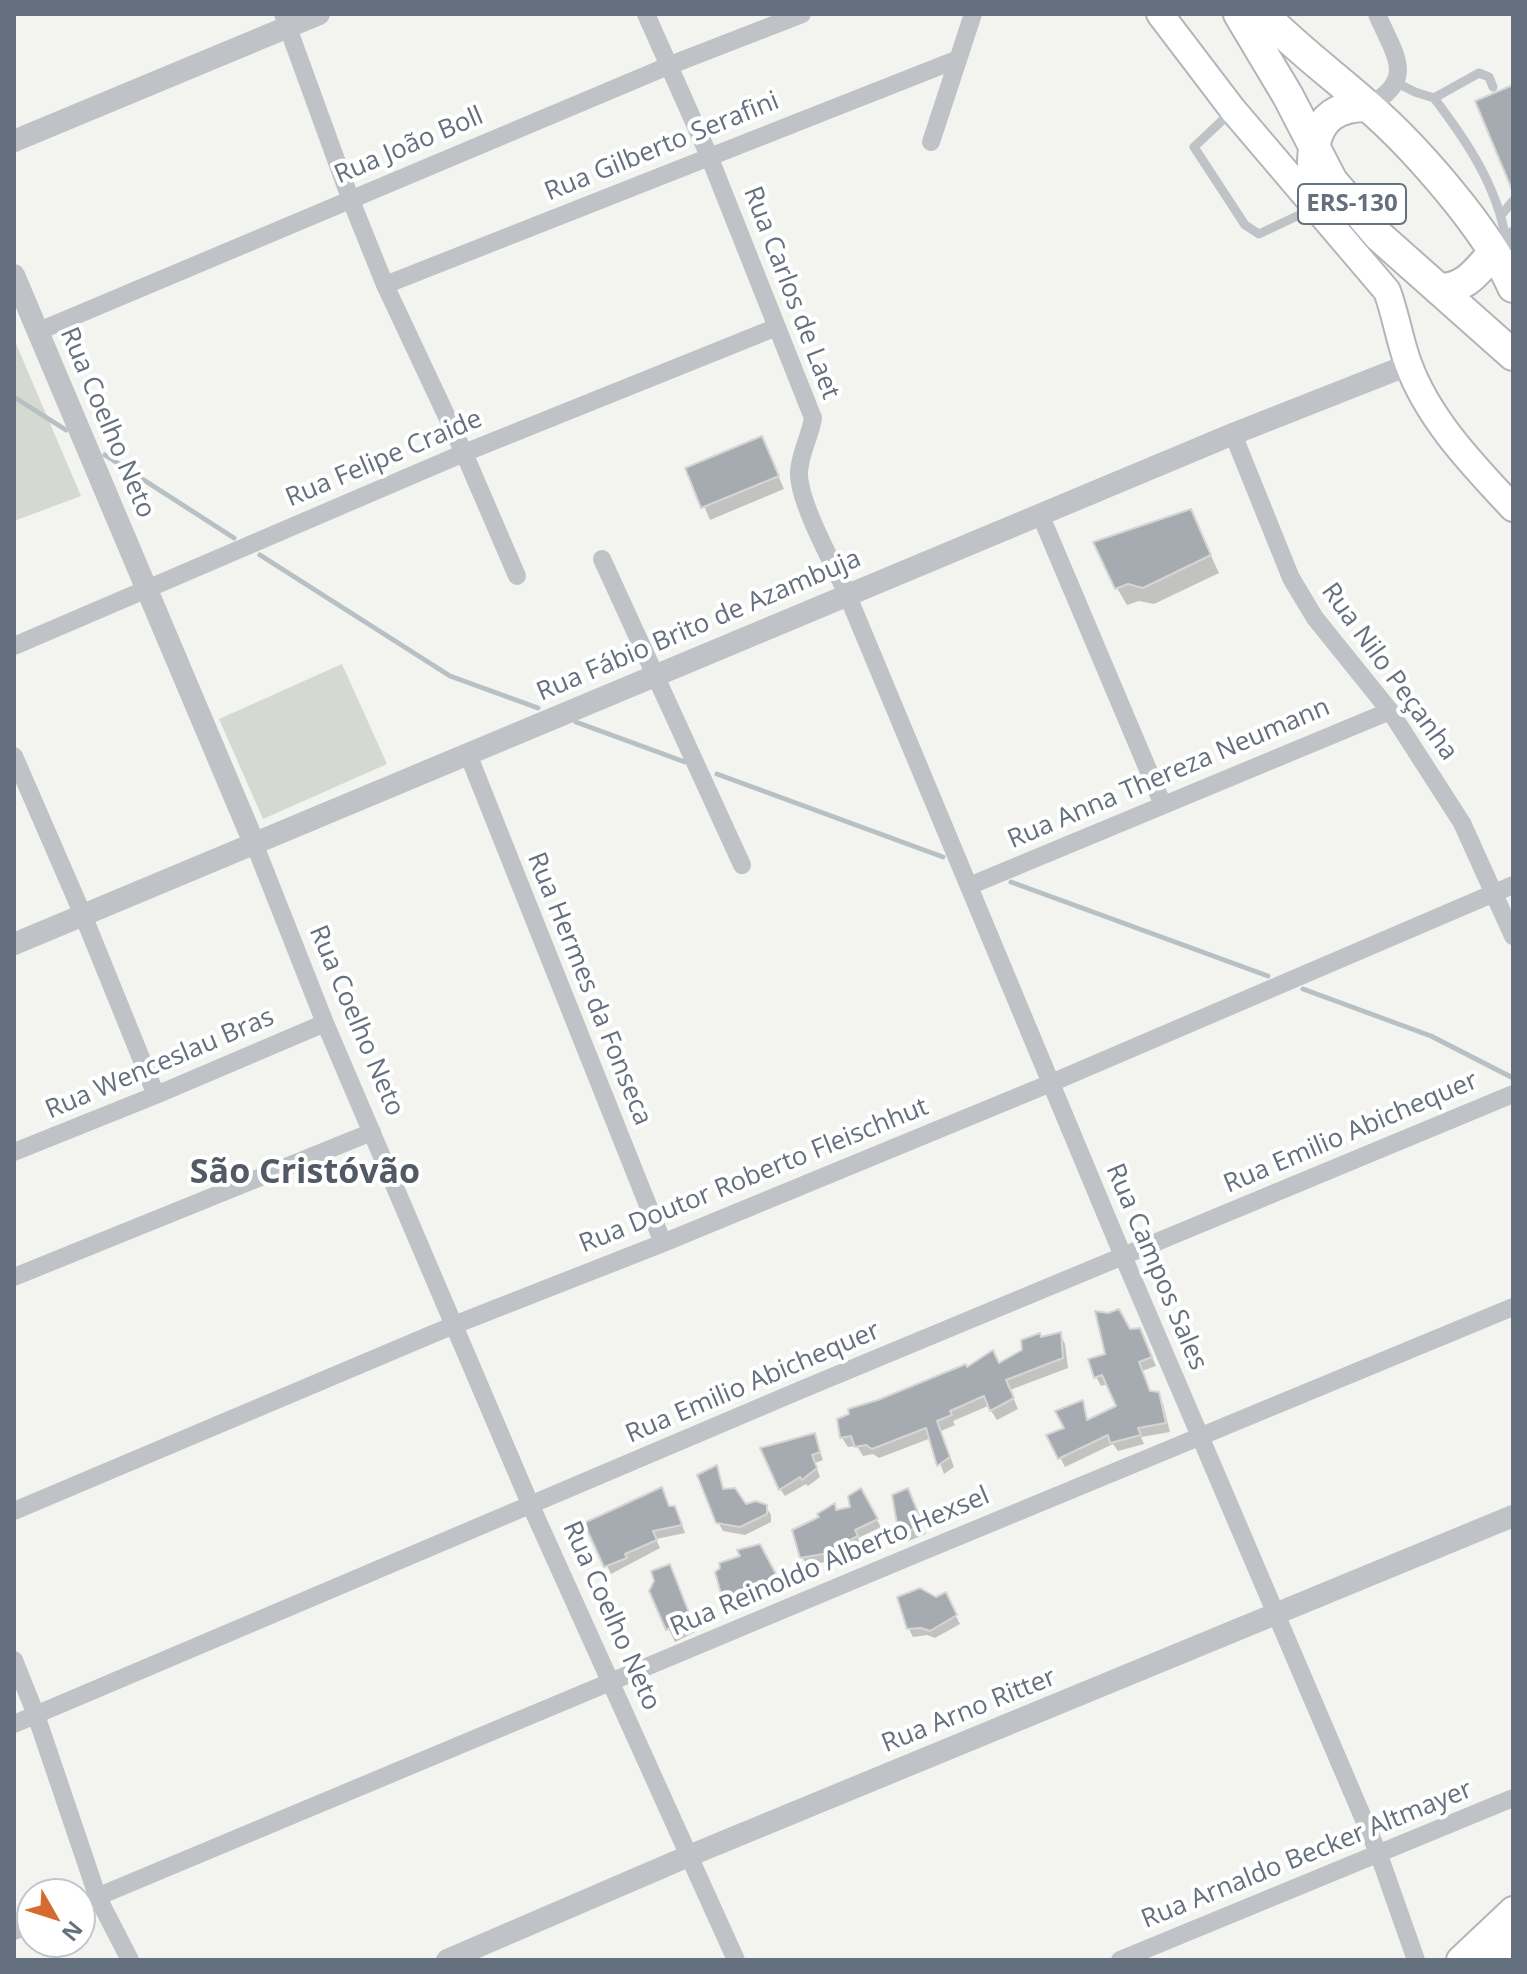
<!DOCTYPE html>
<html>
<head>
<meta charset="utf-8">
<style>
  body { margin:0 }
  #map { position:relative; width:1527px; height:1974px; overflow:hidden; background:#f3f4f0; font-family:"Open Sans",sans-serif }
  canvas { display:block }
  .frame { position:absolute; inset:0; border:16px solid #65707f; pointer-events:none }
  .north { position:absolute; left:16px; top:1878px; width:80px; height:80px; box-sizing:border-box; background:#fff; border:2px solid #c1c6cc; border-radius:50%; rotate:129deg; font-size:22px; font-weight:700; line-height:32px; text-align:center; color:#65707f }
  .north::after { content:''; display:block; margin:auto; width:28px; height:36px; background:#d56b2f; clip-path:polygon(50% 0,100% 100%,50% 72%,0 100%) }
</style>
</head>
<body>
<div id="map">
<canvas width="1527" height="1974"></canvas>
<div class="frame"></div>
<div class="north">N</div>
</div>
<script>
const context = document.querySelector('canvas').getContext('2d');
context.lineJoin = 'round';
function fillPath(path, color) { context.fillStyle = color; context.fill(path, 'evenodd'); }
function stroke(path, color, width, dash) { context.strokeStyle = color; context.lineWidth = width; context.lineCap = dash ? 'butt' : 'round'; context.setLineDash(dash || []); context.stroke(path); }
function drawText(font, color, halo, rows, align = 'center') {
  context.font = font + ' "Open Sans",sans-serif'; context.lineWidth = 8; context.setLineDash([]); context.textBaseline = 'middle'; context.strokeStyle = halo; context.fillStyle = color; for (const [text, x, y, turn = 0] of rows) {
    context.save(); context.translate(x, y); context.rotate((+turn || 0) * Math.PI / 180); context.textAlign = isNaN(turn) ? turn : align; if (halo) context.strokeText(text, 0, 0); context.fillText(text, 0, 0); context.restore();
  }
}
fillPath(new Path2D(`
  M14 339 81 496 14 521Z
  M342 664 387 764 263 819 219 719Z`), '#d4dad2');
fillPath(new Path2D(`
  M762 439 784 489 710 520 688 469Z
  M1190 511 1219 573 1154 604 1139 601 1127 605 1117 588Z
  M1129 1331 1144 1339 1156 1366 1142 1371 1151 1394H1158L1163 1404 1170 1432 1141 1437 1144 1444 1118 1451 1113 1444 1065 1467 1049 1436 1067 1429 1082 1403 1089 1422 1119 1407 1108 1384 1101 1386 1096 1377 1107 1356Z
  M1060 1334 1065 1344 1068 1368 1010 1390 1018 1409 997 1420 988 1406 953 1421 955 1425 941 1431 954 1467 944 1474 931 1438 879 1458 873 1454 863 1456 857 1446 848 1447 842 1438 839 1420 967 1370 1000 1365 1041 1339Z
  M814 1435 823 1460 815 1463 820 1477 808 1486 806 1484 785 1496 780 1489Z
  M716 1468 725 1491 745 1507H766L771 1515V1522L745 1535 723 1531 718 1522Z
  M860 1491 881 1527 858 1538 861 1545 831 1559 832 1561 807 1565 802 1557 821 1518 834 1506 837 1512 852 1508Z
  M894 1496 912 1498 926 1534 906 1542 901 1534Z
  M679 1517 685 1533 656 1539 660 1548 611 1574 587 1524Z
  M759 1546 780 1584 737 1611 732 1600 727 1601 723 1593Z
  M669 1567 697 1631 675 1642 651 1591Z
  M945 1595 960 1624 935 1638 927 1635 913 1637 909 1629 936 1599Z`), '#0003');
stroke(new Path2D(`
  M14 397 66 430
  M105 455 234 538
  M260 555 450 676 538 708
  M576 722 685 762
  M717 774 943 857
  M1011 882 1268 976
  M1303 989 1431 1036 1513 1078`), '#b7c0c5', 5);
const building = new Path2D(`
  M1513 85V192L1475 101Z
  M762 436 779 476 701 508 685 468Z
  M1191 509 1211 555 1143 588 1128 584 1115 589 1093 542Z
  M1119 1309 1130 1329 1140 1328 1152 1357 1139 1362 1150 1391 1159 1392 1166 1423 1138 1428 1141 1435 1110 1443 1108 1435 1058 1459 1046 1435 1064 1428 1055 1411 1083 1400 1087 1420 1116 1406 1102 1375 1094 1378 1088 1359 1105 1354 1095 1311 1108 1313Z
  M1061 1332 1063 1358 1006 1380 1014 1398 990 1411 984 1396 950 1411 952 1415 937 1421 950 1457 937 1466 926 1428 872 1449 866 1445 855 1447 851 1436 840 1438 837 1419 849 1414 848 1409 878 1400 966 1364 967 1367 993 1350 999 1363 1022 1350 1021 1340 1040 1333 1041 1337Z
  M815 1433 820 1452 812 1455 817 1468 802 1480 800 1477 779 1490 760 1448Z
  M717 1465 723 1489 735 1488 746 1504 756 1501 767 1505V1514L740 1527 716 1523 697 1475Z
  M662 1487 669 1506H675L682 1525 653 1531 657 1540 625 1554 627 1558 604 1567 584 1523Z
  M861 1488 878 1519 855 1530 858 1536 828 1551 829 1553 800 1558 792 1530 819 1517 817 1514 835 1503 836 1510 850 1507 848 1496Z
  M908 1488 923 1525 899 1535 892 1495Z
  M760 1544 777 1576 731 1604 728 1592 721 1594 715 1572 720 1568 719 1563 740 1556 737 1550Z
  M670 1564 691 1618 666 1630 649 1591 654 1581 651 1571Z
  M920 1588 936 1597 946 1592 957 1615 930 1631 921 1628 907 1629 897 1597Z`);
fillPath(building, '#a6abb2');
stroke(building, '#d5d5d3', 2);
const secondary = new Path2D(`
  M1160 14 1233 110 1387 291C1396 315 1399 339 1408 363 1428 419 1473 465 1513 508
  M1460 1960 1513 1910
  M1489 1960 1513 1938`);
const primary = new Path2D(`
  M1239 14 1288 96 1332 181 1379 236 1513 355
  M1263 14C1296 48 1333 75 1369 107 1416 148 1488 230 1513 287
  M1316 206C1311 161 1304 105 1368 106
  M1439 289C1466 289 1477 271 1494 252`);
stroke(secondary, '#b2b5ba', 30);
stroke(primary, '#b1b4b8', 34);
stroke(new Path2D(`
  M1397 83 1415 92 1434 98 1479 73 1489 77 1493 87
  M1434 98C1466 140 1498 187 1506 241
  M1230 113 1194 147 1245 225 1259 234 1314 208
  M1502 214 1513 201`), '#bfc2c6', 9);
stroke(new Path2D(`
  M283 14 350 198 385 285 464 453 517 576
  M646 14 709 156 813 418C810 437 800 453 799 472 798 502 834 565 847 594L1123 1256 1379 1855 1416 1960
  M1368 106C1418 79 1394 55 1377 14
  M931 142 973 14
  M1494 252 1513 236
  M385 285 958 59
  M39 331 668 66 802 14
  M1233 434 1291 578 1315 618 1390 711 1462 823 1513 936
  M1040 514 1163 805
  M602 559 742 865
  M14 646 464 453 777 327
  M468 754 663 1243
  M14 756 83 915 156 1095
  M254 843 325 1023 531 1506 736 1960
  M969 886 1390 711
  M14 1152 156 1095 325 1023
  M14 1277 372 1132
  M14 1511 454 1325 663 1243 1051 1083 1513 885
  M14 1660 36 1715 98 1898 130 1960
  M14 1724 803 1389 1513 1094
  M80 1904 909 1557 1513 1307
  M14 1931 32 1923
  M1120 1960 1513 1798`), '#bfc2c6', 18);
stroke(new Path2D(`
  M14 141 319 14
  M14 275 254 843
  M14 944 1233 434 1408 365
  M447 1960 691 1855 1513 1516`), '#bfc2c6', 22);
stroke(secondary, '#fff', 26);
stroke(primary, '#fff', 30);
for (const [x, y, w] of [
  [1352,204,108]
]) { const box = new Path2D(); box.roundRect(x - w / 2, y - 20, w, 40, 6); context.fillStyle = '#fff'; context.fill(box); stroke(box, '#65707f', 2); }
drawText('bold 24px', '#65707f', null, [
  ["ERS-130",1352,204]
]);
drawText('26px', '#65707f', '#fff', [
  ["Rua João Boll",409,146,-23],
  ["Rua Gilberto Serafini",662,147,-22],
  ["Rua Carlos de Laet",791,293,69],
  ["Rua Coelho Neto",107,423,67],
  ["Rua Felipe Craide",384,459,-23],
  ["Rua Fábio Brito de Azambuja",699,626,-23],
  ["Rua Nilo Peçanha",1389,672,54],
  ["Rua Anna Thereza Neumann",1169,774,-23],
  ["Rua Hermes da Fonseca",589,989,68],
  ["Rua Coelho Neto",356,1021,67],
  ["Rua Wenceslau Bras",160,1064,-23],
  ["Rua Emilio Abichequer",1351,1133,-23],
  ["Rua Doutor Roberto Fleischhut",754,1176,-22],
  ["Rua Campos Sales",1156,1267,67],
  ["Rua Emilio Abichequer",753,1383,-23],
  ["Rua Reinoldo Alberto Hexsel",830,1562,-23],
  ["Rua Coelho Neto",611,1616,66],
  ["Rua Arno Ritter",969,1711,-22],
  ["Rua Arnaldo Becker Altmayer",1307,1855,-22]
]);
drawText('bold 34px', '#525a65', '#fff', [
  ["São Cristóvão",305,1173]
]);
</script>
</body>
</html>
